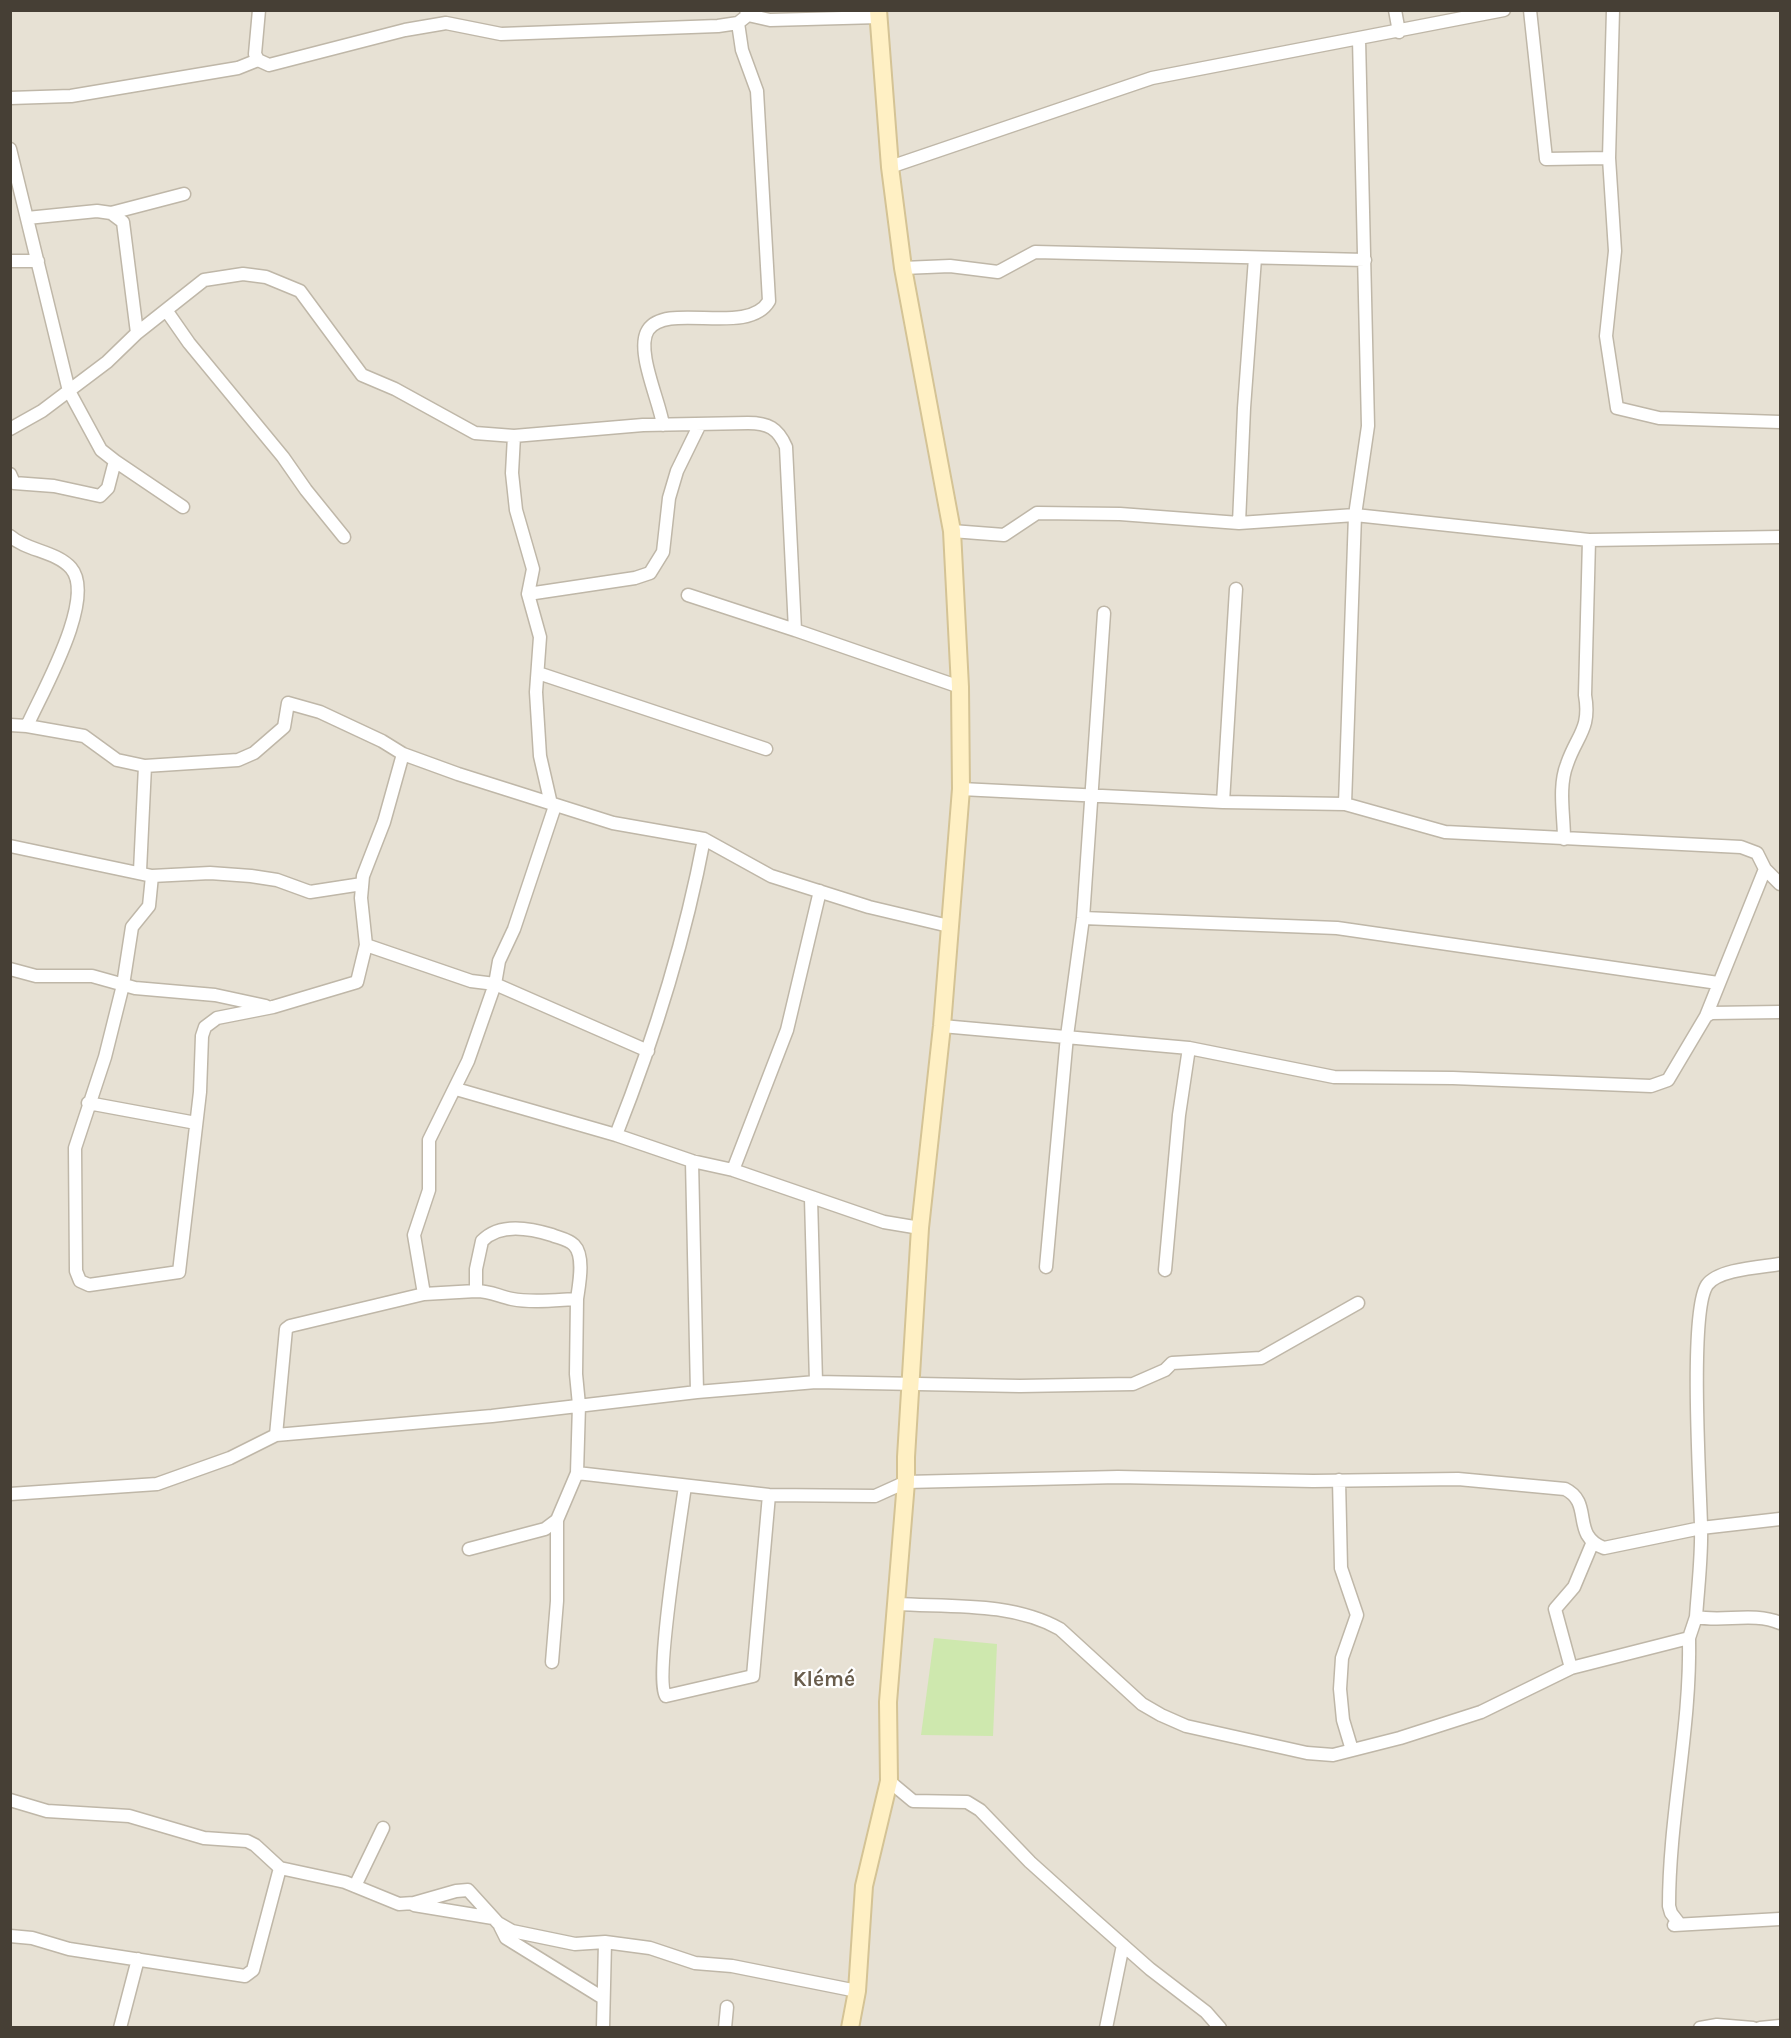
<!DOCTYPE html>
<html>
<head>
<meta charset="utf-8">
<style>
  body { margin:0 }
  #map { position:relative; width:1791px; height:2038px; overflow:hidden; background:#f3efe6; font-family:Karla,sans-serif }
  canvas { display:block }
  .frame { position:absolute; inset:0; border:12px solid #463f35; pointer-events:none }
</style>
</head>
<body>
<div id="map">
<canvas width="1791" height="2038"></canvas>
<div class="frame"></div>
</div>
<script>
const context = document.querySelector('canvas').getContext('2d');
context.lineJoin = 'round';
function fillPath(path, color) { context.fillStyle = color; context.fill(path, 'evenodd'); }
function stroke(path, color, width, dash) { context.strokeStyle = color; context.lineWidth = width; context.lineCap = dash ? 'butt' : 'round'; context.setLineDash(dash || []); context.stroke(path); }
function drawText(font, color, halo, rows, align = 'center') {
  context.font = font + ' Karla,sans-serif'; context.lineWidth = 4.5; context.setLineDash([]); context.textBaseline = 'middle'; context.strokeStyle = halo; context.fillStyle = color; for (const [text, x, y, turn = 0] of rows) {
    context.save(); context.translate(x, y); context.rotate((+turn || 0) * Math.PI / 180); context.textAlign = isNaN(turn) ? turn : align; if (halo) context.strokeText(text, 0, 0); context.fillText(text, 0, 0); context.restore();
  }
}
fillPath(new Path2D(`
  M11 11H1780V2027H11Z`), '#e7e1d4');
fillPath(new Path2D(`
  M934 1638 997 1644 993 1736 921 1735Z`), '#cee8ae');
const street = new Path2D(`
  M259 10 255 54 258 60 269 65 405 30 446 23 501 34 718 26 738 23 748 15
  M746 10 748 15 770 20 879 17
  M1395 10 1399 32
  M1530 10 1546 159 1609 158
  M1613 10 1609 158 1615 251 1606 336 1617 408 1659 418 1780 422
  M10 98 71 96 238 68 258 60
  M10 149 69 391 101 450 115 461 108 488 100 496 54 486 14 483 10 474
  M890 167 1152 78 1504 10
  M111 213 184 194
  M27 218 97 211 111 213 123 222 137 333
  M10 261H38
  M903 268 950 266 998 272 1035 252 1365 260
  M166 310 189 343 283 457 306 490 344 537
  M663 425C660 402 635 350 648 330 667 301 748 337 769 301L757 91 742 50 738 23
  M10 429 42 411 107 362 137 333 204 280 243 274 266 277 300 291 362 375 395 389 475 433 514 436 643 425 748 423C768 423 778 428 786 447L795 630 960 687
  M514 436 512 473 516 510 533 569 528 594 540 637 536 692 540 756 551 804
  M115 461 183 507
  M1239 523 1244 408 1255 258
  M952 531 1004 535 1037 513 1120 514 1239 523 1355 515 1589 540 1780 537
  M10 536C27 551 56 551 71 568 97 598 41 694 27 726L10 725
  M528 594 635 578 650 573 663 552 669 498 677 471 700 424
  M688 595 795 630
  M538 673 766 749
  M27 726 84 736 117 760 145 766
  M961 789 1223 802 1345 804 1445 832 1741 847 1757 853 1765 869 1780 884
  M1223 802 1236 589
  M1345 804 1355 515 1368 426 1359 39
  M1564 839C1564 815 1558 787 1567 764 1577 735 1591 729 1585 695L1589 540
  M10 846 152 876 210 873 251 876 277 880 310 892 362 884
  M140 871 145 766 238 760 254 753 284 727 288 703 320 712 382 741 403 754 458 774 613 823 704 839 771 876 869 907 949 926
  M152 876 149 906 132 927 123 985 105 1057 75 1148 76 1271 80 1281 89 1285 179 1272 200 1092 202 1036 205 1027 217 1018 273 1007 357 982 366 945 471 981 495 984 499 961 514 929 555 806
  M1083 918 1337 928 1718 983
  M366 945 361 898 363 876 384 822 403 754
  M10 969 36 976H92L135 988 215 995 266 1006
  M1706 1016 1765 869
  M942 1026 1189 1048 1334 1077 1453 1078 1651 1086 1668 1080 1706 1016 1711 1013 1780 1012
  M456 1089 616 1135 692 1161 733 1170 884 1222 920 1228
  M88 1103 196 1123
  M616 1135C654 1039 685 940 704 839
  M692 1161 697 1392
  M733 1170 787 1030 820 891
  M811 1198 816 1382
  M1046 1267 1067 1036 1083 918 1104 613
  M1165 1270 1179 1115 1189 1048
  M424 1294 414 1235 429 1190V1140L468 1061 495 984 648 1051
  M276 1435 286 1329 290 1326 424 1294 476 1291
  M577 1473 769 1495 875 1496 906 1482 1118 1477 1313 1481 1458 1479 1565 1489C1594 1503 1570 1535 1604 1548L1701 1528 1780 1519
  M1339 1480 1341 1568 1357 1615 1342 1658 1340 1689 1343 1720 1352 1750
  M685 1486C681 1515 654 1682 666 1696L753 1676 769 1495
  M10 1494 157 1484 230 1458 276 1435 492 1416 697 1392 816 1382 1020 1386 1133 1384 1165 1370 1172 1363 1261 1358 1358 1303
  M469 1549 545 1529 557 1520 577 1473 579 1405 576 1374 577 1299C556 1300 532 1303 512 1299 498 1296 490 1291 476 1291V1269L482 1241C500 1222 530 1228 552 1235 559 1238 568 1239 574 1245 585 1256 579 1285 577 1299
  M897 1604C951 1607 1012 1602 1060 1629L1142 1704 1161 1715 1186 1726 1307 1753 1333 1755 1400 1738 1481 1712 1571 1668 1689 1638 1696 1617C1724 1622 1754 1612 1780 1623
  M1696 1617C1698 1587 1702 1556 1701 1526 1700 1484 1689 1312 1707 1285 1718 1269 1762 1267 1780 1264
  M1689 1638C1691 1728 1669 1816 1669 1906L1671 1913 1678 1922 1674 1925 1780 1919
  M552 1662 557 1601V1520
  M1571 1668 1555 1609 1574 1587 1592 1544
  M889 1781 913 1801 967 1802 980 1810 1030 1862 1090 1916 1150 1969 1206 2012 1220 2028
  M10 1800 47 1811 129 1816 204 1838 247 1841 255 1845 280 1868 345 1882 399 1904 414 1903 456 1891 468 1890 498 1923 512 1931 575 1944 605 1942 650 1948 695 1963 732 1966 857 1991
  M355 1886 383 1828
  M414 1905 493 1918
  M500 1926 506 1938 603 1998
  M10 1936 32 1938 69 1949 245 1976 253 1970 280 1868
  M120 2028 138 1959
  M603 2028 605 1942
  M725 2028 727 2007
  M1106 2028 1123 1945
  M1700 2028 1717 2025 1753 2028
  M1760 2028 1780 2026`);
const secondary = new Path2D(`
  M850 2028 857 1991 864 1886 889 1781 888 1702 906 1482V1457L920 1228 942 1026 961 789 960 687 952 531 903 268 890 167 878 10`);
stroke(street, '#bfb7a8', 15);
stroke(secondary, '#d4c395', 20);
stroke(street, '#fff', 12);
stroke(secondary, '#fff0c4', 16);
drawText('bold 21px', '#695d4c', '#fff', [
  ["Klémé",824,1680]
]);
</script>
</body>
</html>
